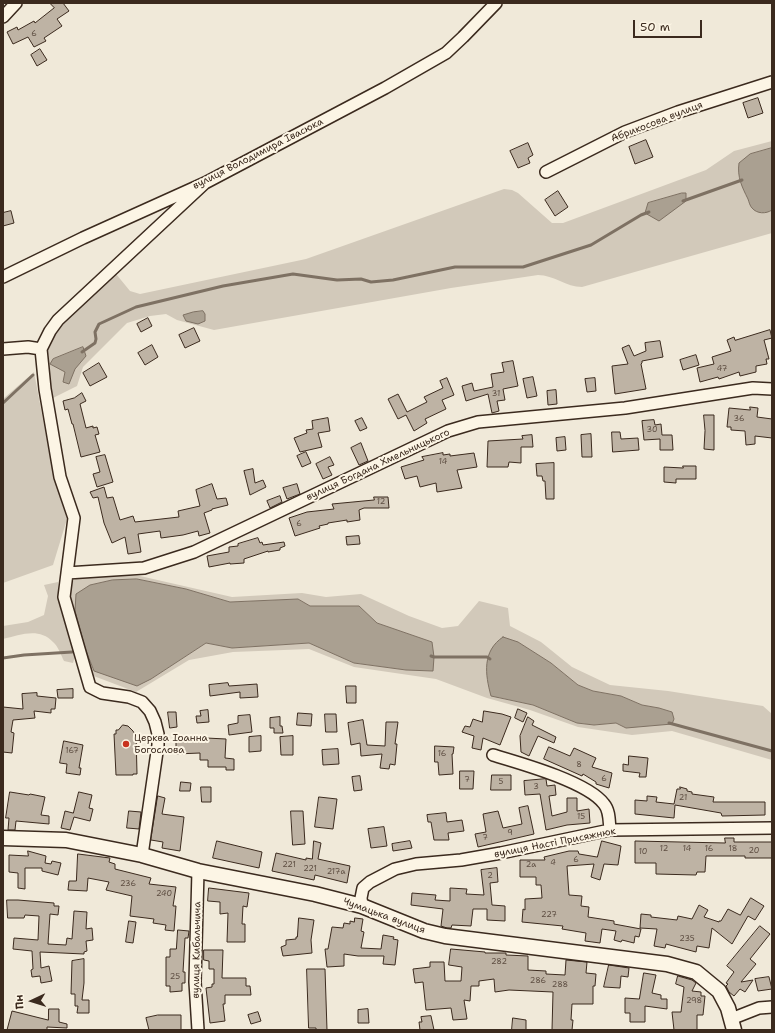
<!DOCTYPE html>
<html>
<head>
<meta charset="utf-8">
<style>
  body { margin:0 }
  #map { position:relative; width:775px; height:1033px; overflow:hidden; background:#f0e9d9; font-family:"Shantell Sans",sans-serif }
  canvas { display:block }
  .frame { position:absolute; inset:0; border:4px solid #3b2a1e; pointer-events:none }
  .north { position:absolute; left:12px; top:981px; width:40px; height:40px; -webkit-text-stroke:3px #fcf5e5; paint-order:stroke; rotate:266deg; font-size:11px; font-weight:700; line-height:16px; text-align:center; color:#3b2a1e }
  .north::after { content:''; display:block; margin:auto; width:14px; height:18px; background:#3b2a1e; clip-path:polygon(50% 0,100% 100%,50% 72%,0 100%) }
  .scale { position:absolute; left:633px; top:20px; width:69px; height:18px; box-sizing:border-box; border:2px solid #3b2a1e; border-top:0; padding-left:5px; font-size:12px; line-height:14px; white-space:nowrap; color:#3b2a1e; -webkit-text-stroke:3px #fcf5e5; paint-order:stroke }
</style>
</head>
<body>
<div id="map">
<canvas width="775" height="1033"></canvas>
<div class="frame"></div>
<div class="north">Пн</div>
<div class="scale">50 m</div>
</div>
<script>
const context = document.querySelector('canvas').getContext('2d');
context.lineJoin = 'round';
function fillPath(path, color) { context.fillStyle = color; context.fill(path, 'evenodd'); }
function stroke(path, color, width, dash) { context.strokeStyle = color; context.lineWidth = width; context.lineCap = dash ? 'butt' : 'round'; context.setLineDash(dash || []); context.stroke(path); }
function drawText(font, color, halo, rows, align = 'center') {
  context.font = font + ' "Shantell Sans",sans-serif'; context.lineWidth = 4; context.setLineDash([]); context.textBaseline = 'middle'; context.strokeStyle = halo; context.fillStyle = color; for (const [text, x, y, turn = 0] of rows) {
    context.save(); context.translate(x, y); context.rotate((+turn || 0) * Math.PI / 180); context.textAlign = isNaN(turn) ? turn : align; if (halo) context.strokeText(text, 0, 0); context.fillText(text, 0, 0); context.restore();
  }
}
fillPath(new Path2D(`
  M772 141V233L582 287C566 287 554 275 538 275L451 288 214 330 177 320 166 314 150 316 127 323 83 367 77 386 47 401 44 342 112 269 130 291 140 294 306 259 504 189 512 190 518 193 552 223H563L706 170 734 151Z
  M34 372 54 478 67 519 53 565 3 583V399Z
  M112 575 140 576 232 597 302 593 326 597 361 594 409 616 442 628 458 626 479 601 508 608 510 626 541 642 572 667 610 685 668 691 763 706 772 714V760L672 731 632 735 578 727 530 710 487 698 436 679 354 667 309 649 233 652 189 660 136 692 91 675 69 597 70 583 80 576ZM137 579 186 589 230 602 298 599 310 606H359L377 623 432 642 433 671 406 670 354 663 309 643 232 648 206 643 151 679 94 671 85 648 75 611 90 585 112 580ZM518 642 551 663 578 685 593 691 621 696 642 705 659 708 672 712 626 728 616 723 594 725 577 723 533 705 499 698Z
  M58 582 59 597 75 656 73 663 64 661C61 655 58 646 53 642 39 627 20 635 3 639V626L28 622 44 615 48 596 44 585Z`), '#d2c9ba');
const water = new Path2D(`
  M772 148V210C766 214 757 214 752 208 750 206 749 202 748 199 742 187 737 177 739 163L750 154Z
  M682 193H686V201L659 221 645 213 648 203Z
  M203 311 205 314V321L198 324 186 321 183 315 193 312Z
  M83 347 86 356 75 369 69 384 63 382 65 372 50 364 53 359Z
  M137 579 186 589 230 602 298 599 310 606H359L377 623 432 642 434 657 433 671 406 670 354 663 309 643 232 648 206 643 151 679 137 686 94 671 85 648 75 611 76 594 90 585 112 580Z
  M503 637 518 642 551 663 578 685 593 691 621 696 642 705 659 708 672 712 674 719 672 724 626 728 616 723 594 725 577 723 533 705 491 696C485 674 482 651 503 637Z`);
fillPath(water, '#aaa091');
stroke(water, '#7e7163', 1);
stroke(new Path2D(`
  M683 201 742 180
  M82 352 95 343 96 339 95 332 99 324 136 307 223 286 293 274 337 280 361 279 371 282 393 280 455 267H523L591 245 641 215 649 212
  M3 403 33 375
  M431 656 434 657H487L490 659
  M3 658 24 655 72 652
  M669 723 772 751`), '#7e7163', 3);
const building = new Path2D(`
  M50 3H63L69 11 57 19 62 26 44 38 46 41 34 47 28 37 13 44 7 32 17 27 18 30 34 21 35 23 54 8Z
  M40 49 47 60 37 66 31 55Z
  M758 98 763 113 748 118 743 103Z
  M646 140 653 157 635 164 629 147Z
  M528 143 533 155 528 158 530 163 518 168 510 151Z
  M558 191 568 207 555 216 545 200Z
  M11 211 14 223 3 226V213Z
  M148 318 152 326 141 332 137 324Z
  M194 328 200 341 185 348 179 335Z
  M770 330 772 338 764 340 769 359H766L767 364 756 366V372L740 376 739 372 719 379 718 377 700 382 697 368 714 364 712 357 731 351 727 340 734 337 735 340Z
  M660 341 663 357 642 361V363L641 364 646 389 615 394 612 366 628 364 622 348 629 345 634 356 646 351 645 343Z
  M152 345 158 357 145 365 138 353Z
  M696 355 699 365 683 370 680 360Z
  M513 361 518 386 503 389 505 400 497 401 499 411 492 413 488 394 466 401 462 386 472 383 474 391 493 387 491 374 504 372 502 363Z
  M99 363 107 377 90 386 83 373Z
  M533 377 537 396 527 398 523 379Z
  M447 378 454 395 442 400 446 409 425 419 427 423 414 431 406 415 398 419 388 399 398 394 407 412 427 402 424 397 443 388 440 381Z
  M595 378 596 391 587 392 585 379Z
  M556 390 557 404 548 405 547 391Z
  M82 393 86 401 80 404 86 428 93 426V428L97 427 99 434 95 435 100 452 81 457 73 424H72L68 409 65 410 63 401 74 398Z
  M750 407 758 408 757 417 772 419V438L755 436V444L746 445 745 431 731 430V427H727L729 408 750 410Z
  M704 415H714V450L704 449 705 431Z
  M328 418 330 431 318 433 322 447 300 452 294 438 307 433 306 430 313 429 312 421Z
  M362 418 367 428 360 431 355 421Z
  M654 420 655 425 661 424 662 435H672L673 450H660V439L644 440 642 421Z
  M612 432H620L621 439 638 438 639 450 613 452Z
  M591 434 592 457H582L581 435Z
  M532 435 533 447H521V463L509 462 508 467H487L488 441 523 439 522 436Z
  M565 437 566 450 557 451 556 438Z
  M361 443 368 461 359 465 351 448Z
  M306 452 311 463 302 467 297 456Z
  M443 453V455L450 454V456L474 453 477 467 457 470 462 488 437 492 436 483 420 487 417 476 405 479 401 467 424 460 422 457Z
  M105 455 113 482 97 487 93 474 100 472 96 457Z
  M330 457 334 465 328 467 332 475 323 479 316 464Z
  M554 463V499H546L545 481H543L542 476H537L536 464Z
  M683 466H696V479H676V483L664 482V467L683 468Z
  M253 469 255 483 263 480 266 487 250 495 244 471Z
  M212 484 217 499 226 498 228 505 212 509V510L204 513 210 533 199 536 198 531 183 535 161 538 160 531 138 534 141 552 128 554 125 537 112 543 104 523 98 497 93 498 90 492 104 487 107 498 113 497 120 520 133 516 135 522 179 517 178 511 200 506 196 490Z
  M297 484 300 494 287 499 283 488Z
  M280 496 282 502 270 508 267 501Z
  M374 497H388L389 508H364L359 510 360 520 347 522V520L328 523V524L319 526 320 528 295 536 289 518 307 512 334 509 332 504 374 500Z
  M359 536 360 544 347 545 346 537Z
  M258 538 260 543 262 542 263 545 284 542 285 546 280 548V550L268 552V551L244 559V563L230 564V563L209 567 207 556 229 552V547L238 546V544Z
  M228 683 229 686 257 684 258 697 240 698V692L210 696 209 685Z
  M346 686H356V703H347Z
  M73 689V698H58L57 690Z
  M37 693V696L56 698 55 709H51V713L34 711 35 718 13 720 11 732 14 733 12 753 3 752V707L23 709 22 694Z
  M518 709 527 713 523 722 515 718Z
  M208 710 209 722 197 723 196 716H201L200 711Z
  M484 711 502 714 511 717 500 745 483 738 481 750 472 748 474 736 462 732 465 726 470 727 473 719 482 722Z
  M168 712H176L177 727 170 728Z
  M298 713 312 714 311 726 297 725Z
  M325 714H336L337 732H326Z
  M250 715 252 732 229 735 228 725 238 723V716Z
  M280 717V726H282L283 733H274V728H270V718Z
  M528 717 534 721 532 725 556 737 554 743 538 736 529 756 521 752 520 736Z
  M363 720 367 745 385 746 386 722H398L395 744H397L395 765 390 764 389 769 380 768 382 754 361 756 360 743 351 745 348 723Z
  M123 725 128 726 133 731 134 733H136L137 774H133V775H116L114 734H116V730H118Z
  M261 736V751L249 752V737Z
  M293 736V755H281L280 737Z
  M206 738 226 739 225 758 234 759V770H226V767H208V760H200V753L176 754V739Z
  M64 741 83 745 79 768H81L80 775 66 773 67 764 60 763Z
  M435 746 454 747 453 754H452L453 774 439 775 438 762H435Z
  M549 747 570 756 574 748 596 758 592 767 612 773 609 788 596 784V782L583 774 582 776 544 759Z
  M338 749 339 764 323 765 322 750Z
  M629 756 648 758 646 777H639L640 773 623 771V764L628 765Z
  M460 771H474L473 789H460Z
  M492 775H511V790H491Z
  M360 776 362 790 354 791 352 777Z
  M546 779 547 786 555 785 556 795 549 796 552 816 567 812V798H577V811L589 809 590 823 567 825 546 830 540 794 525 795 524 781Z
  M181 782 191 783 190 791H180Z
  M201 787H211V802H202Z
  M680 787 687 789V791L692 792V794L714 797 713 802H765V815L722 816 721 813 675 805 674 818 635 814V800L647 801V796L657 797 656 802 674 804 677 789H680Z
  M10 792 29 795 30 794 45 797 41 815 49 816V824L16 821 15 830H8L9 818H6Z
  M79 792 92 795 89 808 93 809 90 821 74 817 70 830 61 828 65 811 73 813Z
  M158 796 165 798 162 814 184 817 180 851 162 848 163 842 151 840Z
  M319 797 337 799 333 829 315 827Z
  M528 806 534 834 478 847 475 834 486 832 483 814 498 811 503 828 522 824 519 808Z
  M129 811 141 812 139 829 127 828Z
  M291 811H303L305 844 293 845Z
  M446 813 447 822 462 820 464 831 448 833 449 840H434L431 822H428L427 815Z
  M384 827 387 846 371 848 368 829Z
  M725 838H734V842H772V858H745V856H706L705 872H697L696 875 656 874V863H635V841L725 843Z
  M217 841 262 852 259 868 213 858Z
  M314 841 321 843 318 859 350 866 347 883 315 875 314 880 272 871 276 853 306 860V858L312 859Z
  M410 841 412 848 393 851 392 844Z
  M602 841 621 846 618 865 604 864 600 880 591 877 594 864 567 866 569 895 582 896 581 906 589 907 588 917 614 921V924L641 929 639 937 635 936 634 943 622 940 621 942 614 940 616 931 602 929 600 943 585 941 586 933 562 929 563 926 522 922 523 909 525 910V899L542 898 541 885H536V877H520V860H545L544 857 569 851H578L579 854 597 857Z
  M28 851 46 856 45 863 51 864 52 861 61 863 58 875 42 871V868H25V889L18 888V873L9 872V855L28 856Z
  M78 854 110 858 109 862 115 864V869L151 878 149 884 176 887 173 906H176L174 931 165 930 166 925 153 923 154 919 130 916 132 896 106 890 109 882 88 878 87 891 68 890 69 881H76Z
  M497 868 498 882 490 883 492 905 505 906V921L487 920V909H473L471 926 452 925 451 928H447L441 926 443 909 411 905 412 893 436 895 435 900 450 901V888L467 889 466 894 484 895 481 870Z
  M209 888 249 893 247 907 243 906 242 924H245V942H227L228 913 220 914V902L208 901Z
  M751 898 764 906 755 920 748 916 732 944 712 928 709 948 697 946 696 952 666 944 665 948 654 946 657 929 640 928 641 914 651 915V917L677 920 678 916 692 919 699 905 708 910 704 917 719 922V921H721L728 909 740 915Z
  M7 900H18L54 903V906H59L58 915 50 914 48 944 66 945 67 938 72 939 74 911 87 912 86 929 92 928 93 940 86 941 87 951 84 952V954L40 952 41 968 49 966 52 981 41 983 40 976 32 977 31 970 33 969 32 951 13 949 14 938 38 940 39 916 25 915 24 918H8Z
  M299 918 314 920 311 940 312 953 283 956 281 947 286 945V940L296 939V937H297Z
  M355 918 363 919 361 931 364 932 361 948 381 949 383 935 394 937 393 939 398 940 395 965 383 964 384 956H358L344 954V966L327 967 325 949H328L332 927 343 928 344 923 350 924V921L354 922Z
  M129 921 136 922 133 943 126 942Z
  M760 926 770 934 750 959 756 964 741 982 753 980 745 992 740 989 734 996 729 992 726 986 728 984 726 983 734 972 727 966Z
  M178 930 189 931 188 938H185L183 972H185V983H182V991L170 992V986H166V957H170V949H176Z
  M451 949 485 952V953H506V955L528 956V970L546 971V974L565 975 566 960 587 962 586 973 596 974 595 986H593V1004H572L571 1020H573L572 1030H552L553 992 509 990 495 992 494 979 479 981V986H471L470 1001 464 1000 467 1019 453 1020 451 1008 426 1010 423 982 415 983 413 969 430 967V962H444L445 981H461L462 967 449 965Z
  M204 950H223L222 978H246V986H250L251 995H225V1004H223L225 1021 210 1023 206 988 212 987V984H214V969H209V961L204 960Z
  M84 959V983L82 1000H89V1013H77L78 1006H75V994H71L72 961Z
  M609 965 629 968 628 977 621 976 620 988 604 987Z
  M307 969H325L327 1030H316V1028H309Z
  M644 973 656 975 652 993 661 995V999H667V1009L645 1006V1022H630V1013H625V998L639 999Z
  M678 976 692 980 696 983 692 991 701 992V996H705L703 1015H697V1030H674L672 1012H681L684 987 676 984Z
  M769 977 772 989 758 991 755 979Z
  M49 1009H59V1022L67 1024V1028L47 1027V1030H7L12 1011 48 1020Z
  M368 1009 369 1023H358V1010Z
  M258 1012 261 1021 251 1024 248 1015Z
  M158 1015H181V1030H149L146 1018Z
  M431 1016 434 1030H420L419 1022H422L421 1017Z
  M513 1018 526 1020V1030H512Z`);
fillPath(building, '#beb3a4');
stroke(building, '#3b2a1e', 1);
const minor = new Path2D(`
  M3 17 16 3
  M546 172 625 132 678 112 772 82
  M3 277 83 238 205 183 385 88 446 53 463 37 496 3
  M3 349 28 347 41 349
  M67 573 144 568 194 552 448 431 478 422 625 408 753 388 772 389
  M493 755C520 763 588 782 604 804 610 811 609 822 610 830
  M142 855 158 745V734L155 722 150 711 142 702 129 697 102 693 90 687 64 597 74 518 60 477 45 389 41 349 50 331 58 320 205 183
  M362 906 361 898 363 888 370 882 395 869 416 864 461 860 501 853 610 830 772 828
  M731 1019 759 1008 772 1007
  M198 1030 195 982 198 871`);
const tertiary = new Path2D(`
  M3 838 66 840 142 855 198 871 315 894 362 906 424 931 445 936 667 964 696 972 719 991 728 1008 734 1030`);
stroke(minor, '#3b2a1e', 14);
stroke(tertiary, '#3b2a1e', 17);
stroke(minor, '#fcf5e5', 11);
stroke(tertiary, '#fcf5e5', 14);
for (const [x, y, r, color] of [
  [126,744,4,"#c8321e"]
]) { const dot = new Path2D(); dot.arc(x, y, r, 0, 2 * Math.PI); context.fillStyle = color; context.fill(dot); stroke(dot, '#fcf5e5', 1.5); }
drawText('8px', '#5c4c40', null, [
  ["6",34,34],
  ["47",722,369],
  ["31",496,394],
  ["36",739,419],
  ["30",652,430],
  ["14",443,462],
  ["12",381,502],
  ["6",299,524],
  ["167",72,751],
  ["16",442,754],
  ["8",579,765],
  ["6",604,779],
  ["7",467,780],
  ["5",501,782],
  ["3",536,787],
  ["21",683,798],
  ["15",581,817],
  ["9",510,833],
  ["7",485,838],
  ["12",664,849],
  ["14",687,849],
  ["16",709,849],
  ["18",733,849],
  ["20",754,851],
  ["10",643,852],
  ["6",576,860],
  ["4",553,863],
  ["221",289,865],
  ["2а",531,865],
  ["221",310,869],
  ["217а",336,872],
  ["2",490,876],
  ["236",128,884],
  ["240",164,894],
  ["227",549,915],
  ["235",687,939],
  ["282",499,962],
  ["25",175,977],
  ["286",538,981],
  ["288",560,985],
  ["298",694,1001]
]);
drawText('10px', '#3b2a1e', '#fcf5e5', [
  ["Абрикосова вулиця",657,122,-21],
  ["вулиця Володимира Івасюка",258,154,-27],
  ["вулиця Богдана Хмельницького",378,465,-25],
  ["вулиця Насті Присяжнюк",555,843,-11],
  ["Чумацька вулиця",384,916,20],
  ["вулиця Кибальчича",197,950,-89]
]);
drawText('10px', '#3b2a1e', '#fcf5e5', [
  ["Церква Іоанна",134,738],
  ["Богослова",134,750]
], 'left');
</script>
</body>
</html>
